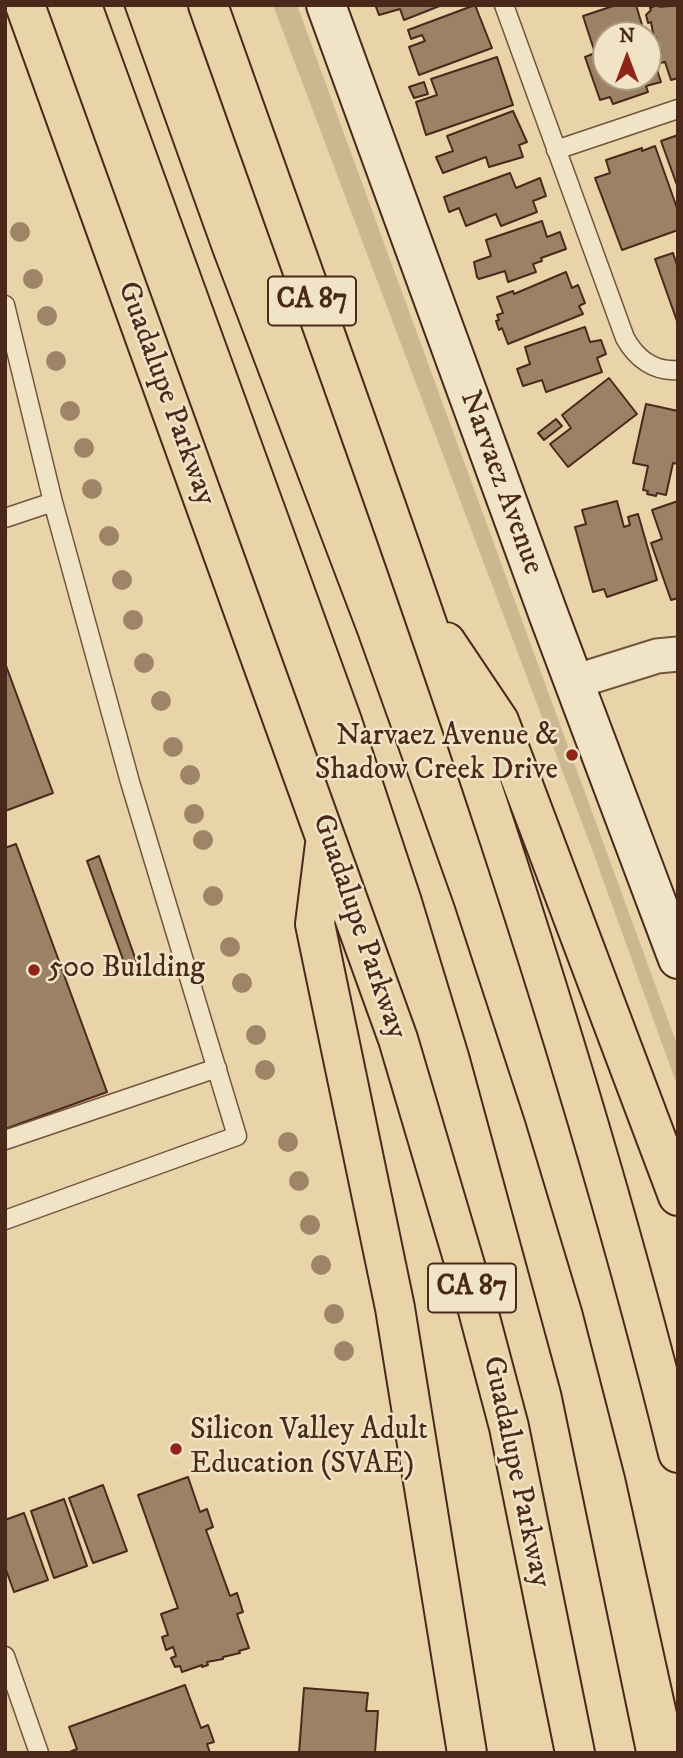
<!DOCTYPE html>
<html>
<head>
<meta charset="utf-8">
<style>
  body { margin:0 }
  #map { position:relative; width:683px; height:1758px; overflow:hidden; background:#e8d4a8; font-family:"IM FELL DW Pica",serif }
  canvas { display:block }
  .frame { position:absolute; inset:0; border:7px solid #4a291b; pointer-events:none }
  .north { position:absolute; left:592px; top:21px; width:70px; height:70px; box-sizing:border-box; background:#f0e3c6; border:2px solid #ae9982; border-radius:50%; rotate:0deg; font-size:19px; font-weight:700; line-height:28px; text-align:center; color:#4a291b }
  .north::after { content:''; display:block; margin:auto; width:24px; height:32px; background:#8f2418; clip-path:polygon(50% 0,100% 100%,50% 72%,0 100%) }
</style>
</head>
<body>
<div id="map">
<canvas width="683" height="1758"></canvas>
<div class="frame"></div>
<div class="north">N</div>
</div>
<script>
const context = document.querySelector('canvas').getContext('2d');
context.lineJoin = 'round';
function fillPath(path, color) { context.fillStyle = color; context.fill(path, 'evenodd'); }
function stroke(path, color, width, dash) { context.strokeStyle = color; context.lineWidth = width; context.lineCap = dash ? 'butt' : 'round'; context.setLineDash(dash || []); context.stroke(path); }
function drawText(font, color, halo, rows, align = 'center') {
  context.font = font + ' "IM FELL DW Pica",serif'; context.lineWidth = 5; context.setLineDash([]); context.textBaseline = 'middle'; context.strokeStyle = halo; context.fillStyle = color; for (const [text, x, y, turn = 0] of rows) {
    context.save(); context.translate(x, y); context.rotate((+turn || 0) * Math.PI / 180); context.textAlign = isNaN(turn) ? turn : align; if (halo) context.strokeText(text, 0, 0); context.fillText(text, 0, 0); context.restore();
  }
}
fillPath(new Path2D(`
  M273 5H297L678 1047V1088L593 852Z`), '#cdb790');
const building = new Path2D(`
  M380 5H442L404 20 400 9 379 15 376 7Z
  M475 5 492 48 419 75 409 47 425 41 422 35 411 39 408 30Z
  M616 5H636L645 35H606V77H648V43L661 82 646 86 648 92 613 104 610 97 600 100 585 57 595 53 583 16Z
  M657 5 660 7 678 5V78L671 80 665 62 660 63 657 53 661 52 656 37 654 38 651 22 648 23 646 15 651 10 650 8Z
  M497 57 513 105 426 135 416 102 437 95 431 79Z
  M424 82 428 94 414 98 409 87Z
  M513 111 527 142 519 145 523 157 489 167 486 157 443 173 436 157 453 151 447 136Z
  M678 135V188L661 141Z
  M655 146 678 211V230L622 250 595 178 610 173 606 160 642 148V151Z
  M510 173 516 188 540 178 546 196 533 201 537 212 501 226 496 214 466 226 459 208 449 212 444 197Z
  M542 221 547 237 560 232 566 249 541 258 542 261 533 264 536 272 508 282 505 271 479 279 477 277 474 262 491 256 486 240Z
  M673 253 678 268V324L655 259Z
  M566 272 572 288 578 285 585 303 579 306 583 314 508 344 502 328 499 330 496 321 499 320 497 315 503 313 497 297 513 291 514 294Z
  M585 327 590 342 601 340 606 354 597 358 602 372 546 392 542 380 523 386 517 369 530 364 525 347Z
  M609 378 637 414 568 467 550 444 571 428 562 415Z
  M646 404 678 411V464L673 463 666 495 657 493 656 496 647 494 648 491 643 490 648 466 633 463Z
  M556 419 562 426 544 440 538 433Z
  M617 501 624 527 630 525 628 517 638 514 657 580 607 597 604 589 593 592 575 527 586 524 582 510Z
  M678 501V598L671 600 651 543 662 539 652 510Z
  M5 663 53 793 5 811Z
  M16 844 107 1092 5 1129V848Z
  M99 856 139 969 128 973 87 861Z
  M188 1477 200 1512 207 1509 213 1527 206 1530 230 1596 237 1593 243 1612 237 1614 249 1648 239 1651 240 1653 223 1657V1659L207 1662 208 1665 202 1667V1665L182 1672 180 1666 175 1667 171 1658 176 1656 173 1647 166 1650 162 1637 168 1635 161 1614 178 1608 138 1495Z
  M103 1485 127 1551 93 1563 69 1498Z
  M64 1499 87 1566 54 1578 31 1511Z
  M24 1513 48 1580 14 1592 5 1567V1520Z
  M185 1685 201 1728 208 1725 214 1742 207 1744 210 1753H67L77 1749 69 1727Z
  M304 1688 368 1693 366 1711H378L375 1753H299Z`);
fillPath(building, '#9c8264');
stroke(building, '#4a291b', 2);
const service = new Path2D(`
  M504 5 625 338C636 358 654 372 678 370
  M556 150 678 109
  M5 305 53 502 130 782 237 1136 5 1220
  M5 518 53 502
  M5 1140 217 1068
  M5 1656 39 1753`);
const minor = new Path2D(`
  M574 682 657 656 678 654`);
const secondary = new Path2D(`
  M326 5 549 616 678 959`);
const motorway = new Path2D(`
  M25 5 398 1039 475 1299 509 1427 575 1753
  M208 5C377 483 557 960 678 1453
  M446 642 499 721 678 1196
  M325 844 315 924 395 1308 467 1753`);
stroke(service, '#72543e', 21);
stroke(minor, '#72543e', 37);
stroke(secondary, '#4a291b', 42);
stroke(motorway, '#4a291b', 42);
stroke(service, '#f0e3c6', 18);
stroke(minor, '#f0e3c6', 33);
stroke(secondary, '#f0e3c6', 38);
stroke(motorway, '#e8d4a8', 38);
stroke(new Path2D(`
  M103 5 361 715 421 896 469 1054 561 1392 636 1753
  M124 5 213 253 358 635 454 904 525 1121 582 1310 625 1477 678 1717`), '#4a291b', 2);
context.fillStyle = '#9f8567';
for (const [x, y] of [
  [20,232],
  [33,279],
  [47,316],
  [56,361],
  [70,411],
  [84,448],
  [92,489],
  [109,536],
  [122,580],
  [133,620],
  [144,663],
  [161,701],
  [173,747],
  [190,775],
  [194,814],
  [203,840],
  [213,896],
  [230,947],
  [242,983],
  [256,1035],
  [265,1070],
  [288,1142],
  [299,1181],
  [310,1225],
  [321,1265],
  [334,1314],
  [344,1351]
]) { context.beginPath(); context.arc(x, y, 10, 0, 2 * Math.PI); context.fill(); }
for (const [x, y, r, color] of [
  [572,755,7,"#8f2418"],
  [34,970,7,"#8f2418"],
  [176,1449,7,"#8f2418"]
]) { const dot = new Path2D(); dot.arc(x, y, r, 0, 2 * Math.PI); context.fillStyle = color; context.fill(dot); stroke(dot, '#f0e3c6', 2.5); }
for (const [x, y, w] of [
  [312,301,88],
  [472,1288,88]
]) { const box = new Path2D(); box.roundRect(x - w / 2, y - 24.5, w, 49, 5); context.fillStyle = '#f0e3c6'; context.fill(box); stroke(box, '#4a291b', 2); }
drawText('bold 28px', '#4a291b', null, [
  ["CA 87",312,301],
  ["CA 87",472,1288]
]);
drawText('30px', '#4a291b', '#f0e3c6', [
  ["Guadalupe Parkway",165,394,70],
  ["Narvaez Avenue",500,483,70],
  ["Guadalupe Parkway",358,927,71],
  ["Guadalupe Parkway",515,1472,78]
]);
drawText('30px', '#4a291b', '#f0e3c6', [
  ["Narvaez Avenue &",558,738,"right"],
  ["Shadow Creek Drive",558,772,"right"],
  ["500 Building",48,970],
  ["Silicon Valley Adult",190,1432],
  ["Education (SVAE)",190,1466]
], 'left');
</script>
</body>
</html>
